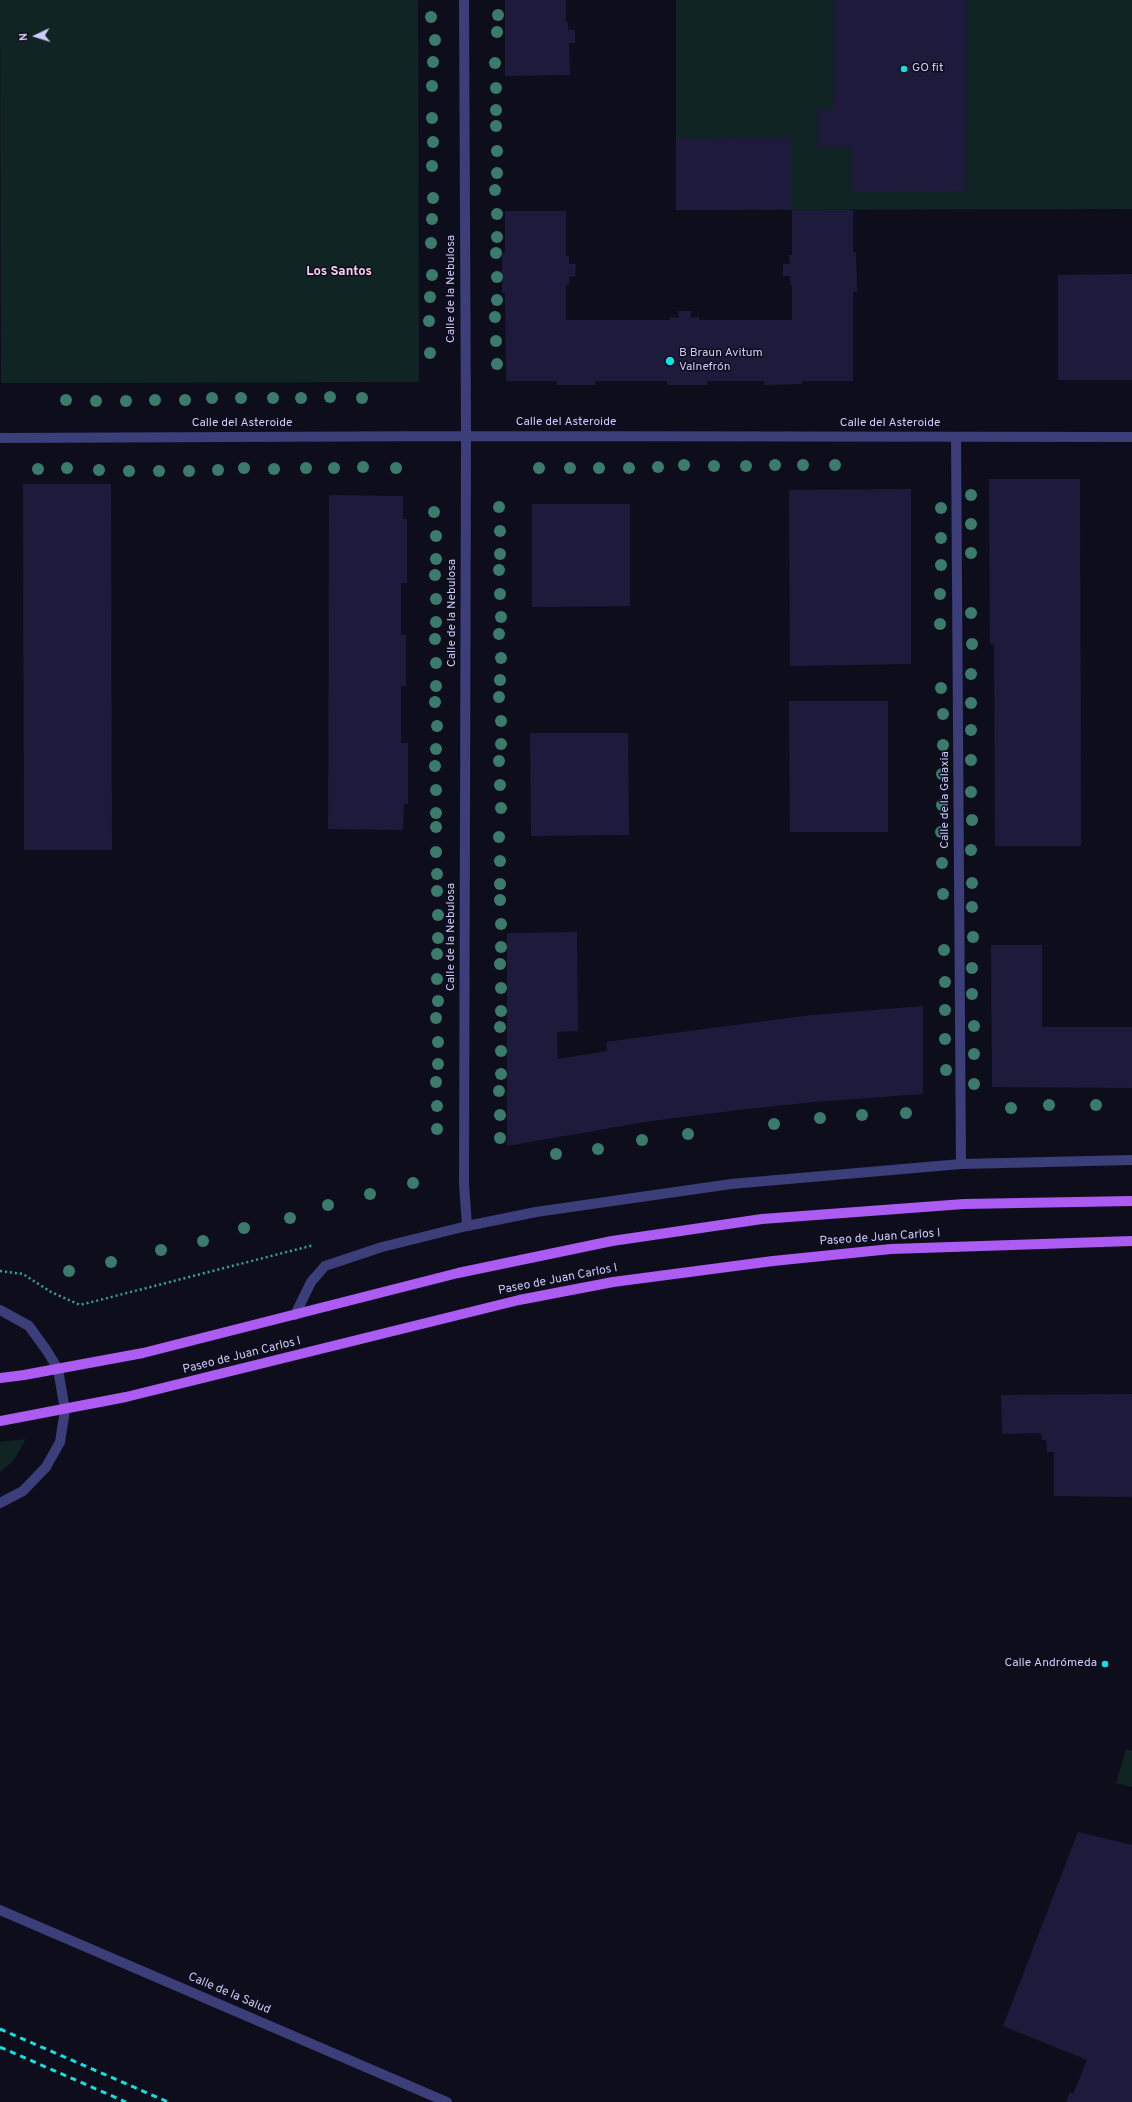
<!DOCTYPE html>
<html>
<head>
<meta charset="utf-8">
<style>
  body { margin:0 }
  #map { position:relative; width:1132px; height:2102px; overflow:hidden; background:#0e0d1c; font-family:Overpass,sans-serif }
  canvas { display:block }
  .north { position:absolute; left:16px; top:16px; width:40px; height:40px; -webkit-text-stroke:3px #0e0d1c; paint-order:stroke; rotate:266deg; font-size:11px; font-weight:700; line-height:16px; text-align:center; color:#cccbfb }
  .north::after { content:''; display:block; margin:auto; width:14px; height:18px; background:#cccbfb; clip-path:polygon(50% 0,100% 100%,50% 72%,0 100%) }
</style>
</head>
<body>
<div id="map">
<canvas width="1132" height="2102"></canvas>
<div class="north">N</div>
</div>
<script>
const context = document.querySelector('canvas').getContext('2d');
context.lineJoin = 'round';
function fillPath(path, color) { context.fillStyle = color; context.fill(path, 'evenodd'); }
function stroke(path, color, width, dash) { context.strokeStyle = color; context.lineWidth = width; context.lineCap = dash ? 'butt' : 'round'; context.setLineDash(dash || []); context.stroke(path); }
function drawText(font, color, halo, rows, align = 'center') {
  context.font = font + ' Overpass,sans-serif'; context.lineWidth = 3; context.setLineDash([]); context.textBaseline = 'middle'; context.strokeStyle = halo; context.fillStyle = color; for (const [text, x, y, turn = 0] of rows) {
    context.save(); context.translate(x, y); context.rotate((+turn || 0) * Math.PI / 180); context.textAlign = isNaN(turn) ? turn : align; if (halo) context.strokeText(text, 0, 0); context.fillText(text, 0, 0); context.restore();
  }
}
fillPath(new Path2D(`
  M0 0H418L419 382 1 383Z
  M676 0H1132V209L676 210Z
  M26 1439 14 1460 0 1472V1442Z
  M1126 1749 1132 1751V1787L1116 1783Z`), '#102523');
fillPath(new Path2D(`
  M505 0H566V22H568V30H575V43H569L570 75 505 76Z
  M834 0H967L966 191 852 192V147L818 148 817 109H834Z
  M791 137V209L676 210V138Z
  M792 210H853V252H856L857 292H853V381H802V384L764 385V381H707V385H667V381H595V385H557V381H506L505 293H502V253H505V211H566V256H569V264H576L575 276 569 277V285H566V320H670V317L679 318 678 311H691L690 318 699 317V320H792V285H790V276H783V264H790L789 255H792Z
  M1132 274V380H1058V275Z
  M989 479H1080L1081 846H995L994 644H990Z
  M23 484H111L112 850H24Z
  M911 489V664L790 666 789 490Z
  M329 495 403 496V519H407V583H401V635H406V686H401V743H408V804H404L403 830 328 829Z
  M532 504H630V606L532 607Z
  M789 701H888V832H790Z
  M530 733H628L629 835 531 836Z
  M577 932 578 1031 557 1032 558 1059 607 1051 606 1042 643 1037 812 1015 923 1006V1094L814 1102 739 1110 651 1121 507 1146V933Z
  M991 945H1042V1027H1132V1088L992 1087Z
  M1132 1394V1497L1054 1496V1452H1047L1046 1440H1042L1041 1433 1002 1434 1001 1395Z
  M1078 1832 1132 1845V2102H1066L1070 2092 1073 2094 1087 2060 1003 2026Z`), '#1e1a3b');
stroke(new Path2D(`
  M0 1271 23 1274 51 1292 80 1305 314 1245`), '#35a594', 2.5, [2, 3]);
stroke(new Path2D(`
  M464 0 466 436 464 1184 467 1226
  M956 437 961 1164
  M0 438 466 436 1132 437
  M0 1310 29 1326 47 1351 58 1369 65 1410 60 1442 46 1467 23 1491 0 1503
  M295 1315 311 1282 325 1266 382 1247 467 1226 536 1212 731 1184 961 1164 1132 1160
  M0 1910 447 2102`), '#3b3e78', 10);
stroke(new Path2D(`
  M0 1378 24 1375 143 1353 458 1273 612 1241 762 1219 964 1204 1132 1201
  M0 1421 126 1397 519 1300 613 1282 773 1261 891 1249 1132 1241`), '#ac5bf3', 10);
stroke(new Path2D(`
  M0 2029 168 2102
  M0 2047 126 2102`), '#11e1e2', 3, [6, 5]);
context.fillStyle = '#3a7b6b';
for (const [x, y] of [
  [498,15],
  [431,17],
  [497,32],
  [435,40],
  [433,62],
  [495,63],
  [432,86],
  [496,88],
  [496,110],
  [432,118],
  [496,126],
  [433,142],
  [497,151],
  [432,166],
  [497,173],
  [495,190],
  [433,198],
  [497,214],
  [432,219],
  [497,237],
  [431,243],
  [496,253],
  [432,275],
  [497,277],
  [430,297],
  [497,300],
  [495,317],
  [429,321],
  [496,341],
  [430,353],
  [497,364],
  [330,397],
  [212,398],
  [241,398],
  [273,398],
  [301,398],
  [362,398],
  [66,400],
  [155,400],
  [185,400],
  [96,401],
  [126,401],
  [684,465],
  [775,465],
  [803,465],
  [835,465],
  [714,466],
  [746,466],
  [363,467],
  [658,467],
  [67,468],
  [244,468],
  [306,468],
  [334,468],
  [396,468],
  [539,468],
  [570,468],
  [599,468],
  [629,468],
  [38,469],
  [274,469],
  [99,470],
  [218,470],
  [129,471],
  [159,471],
  [189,471],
  [971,495],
  [499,507],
  [941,508],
  [434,512],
  [971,524],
  [500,531],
  [436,536],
  [941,538],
  [971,553],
  [500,554],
  [436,559],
  [941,565],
  [499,570],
  [435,575],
  [500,594],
  [940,594],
  [436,599],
  [971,613],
  [501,617],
  [436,622],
  [940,624],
  [499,634],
  [435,639],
  [972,644],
  [501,658],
  [436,663],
  [971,674],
  [500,680],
  [436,686],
  [941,688],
  [499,697],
  [435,702],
  [971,703],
  [943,714],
  [501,721],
  [437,726],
  [971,730],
  [501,744],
  [943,745],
  [436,749],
  [971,760],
  [499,761],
  [435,766],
  [942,774],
  [500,785],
  [436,790],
  [971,792],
  [942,805],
  [501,808],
  [436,813],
  [972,820],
  [436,827],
  [941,832],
  [499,837],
  [971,850],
  [436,852],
  [500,861],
  [942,863],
  [437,874],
  [972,883],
  [500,884],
  [437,891],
  [943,894],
  [500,900],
  [972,907],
  [438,915],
  [501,924],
  [973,937],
  [438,938],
  [501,947],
  [944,950],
  [437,954],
  [500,964],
  [972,968],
  [437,979],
  [945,982],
  [501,988],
  [972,994],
  [438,1001],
  [945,1010],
  [501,1011],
  [436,1018],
  [974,1026],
  [500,1027],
  [945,1039],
  [438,1042],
  [501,1051],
  [974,1054],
  [438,1064],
  [946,1070],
  [501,1074],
  [436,1082],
  [974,1084],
  [499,1091],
  [1049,1105],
  [1096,1105],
  [437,1106],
  [1011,1108],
  [906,1113],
  [500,1115],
  [862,1115],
  [820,1118],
  [774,1124],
  [437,1129],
  [688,1134],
  [500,1138],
  [642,1140],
  [598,1149],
  [556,1154],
  [413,1183],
  [370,1194],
  [328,1205],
  [290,1218],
  [244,1228],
  [203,1241],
  [161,1250],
  [111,1262],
  [69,1271]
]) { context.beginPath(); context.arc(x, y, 6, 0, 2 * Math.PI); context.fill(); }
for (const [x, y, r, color] of [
  [904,69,4,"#11e1e2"],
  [670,361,5,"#11e1e2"],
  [1105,1664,4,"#11e1e2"]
]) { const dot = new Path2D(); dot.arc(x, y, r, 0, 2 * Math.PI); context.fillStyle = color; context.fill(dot); stroke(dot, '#0e0d1c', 1.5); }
drawText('12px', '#cccbfb', '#0e0d1c', [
  ["GO fit",912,69],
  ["B Braun Avitum",679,354],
  ["Valnefrón",679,368],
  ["Calle Andrómeda",1097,1664,"right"]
], 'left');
drawText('12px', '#cccbfb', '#0e0d1c', [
  ["Calle de la Nebulosa",452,289,-90],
  ["Calle del Asteroide",566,423],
  ["Calle del Asteroide",242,424],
  ["Calle del Asteroide",890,424],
  ["Calle de la Nebulosa",453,613,-90],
  ["Calle de la Galaxia",946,800,-90],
  ["Calle de la Nebulosa",452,937,-90],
  ["Paseo de Juan Carlos I",880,1238,-4],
  ["Paseo de Juan Carlos I",558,1280,-11],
  ["Paseo de Juan Carlos I",242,1356,-14],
  ["Calle de la Salud",229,1994,23]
]);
drawText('bold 13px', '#fbcdef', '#0e0d1c', [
  ["Los Santos",339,272]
]);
</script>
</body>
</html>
